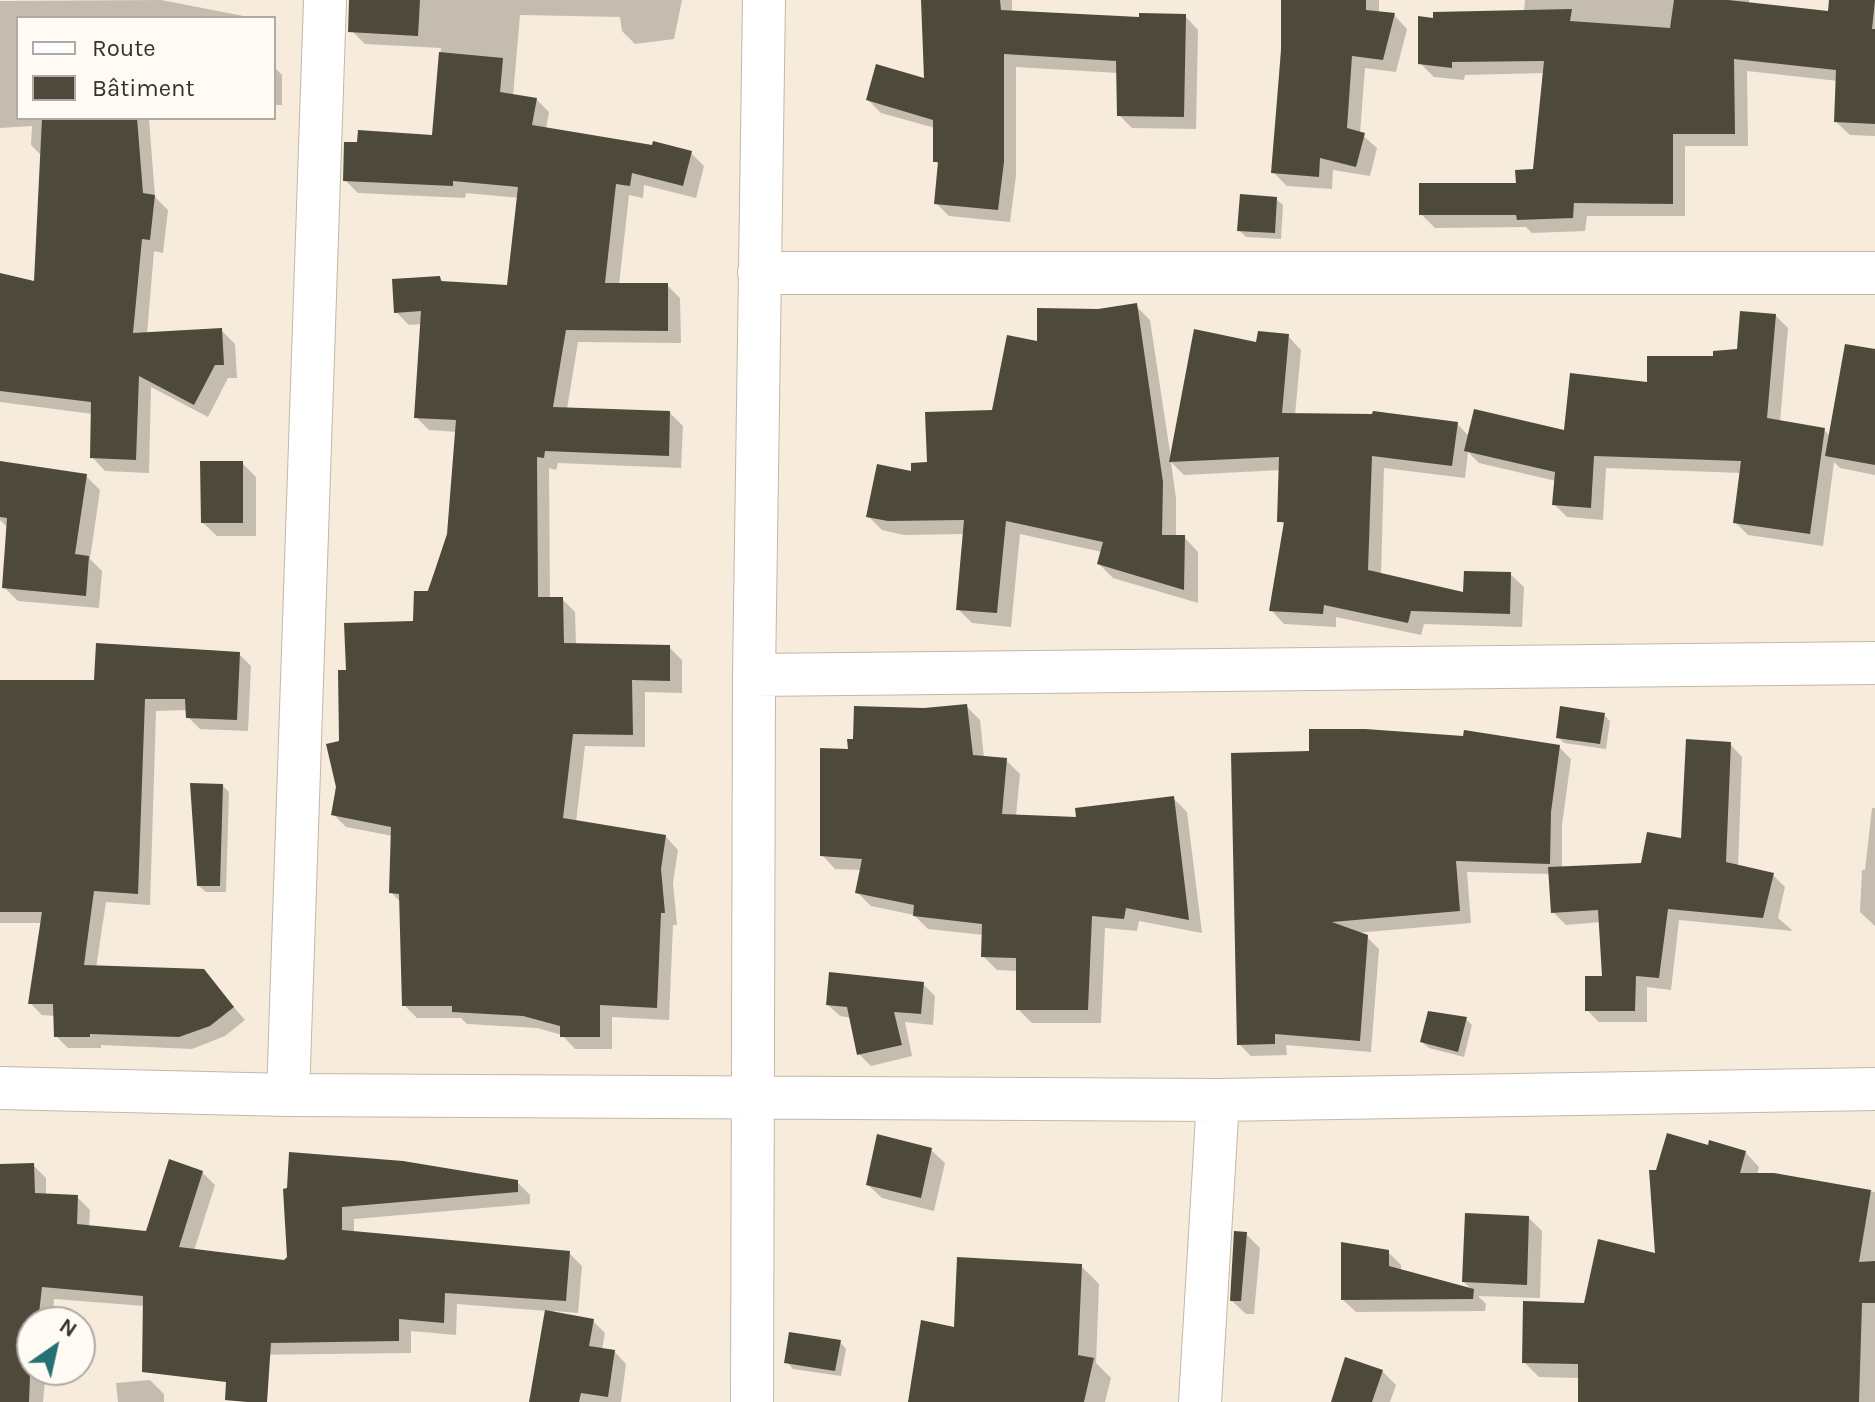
<!DOCTYPE html>
<html>
<head>
<meta charset="utf-8">
<style>
  body { margin:0 }
  #map { position:relative; width:1875px; height:1402px; overflow:hidden; background:#f7ebdc; font-family:Karla,sans-serif }
  canvas { display:block }
  .legend { position:absolute; left:16px; top:16px; width:260px; height:104px; box-sizing:border-box; background:#fffaf4; border:2px solid #afaaa4; margin:0; padding:10px 14px; list-style:none; font-size:24px; color:#36322c }
  .legend li { display:flex; align-items:center; gap:16px; height:40px }
  .legend b { width:40px; border:2px solid #afaaa4 }
  .north { position:absolute; left:16px; top:1306px; width:80px; height:80px; box-sizing:border-box; background:#fffaf4; border:2px solid #afaaa4; border-radius:50%; rotate:34deg; font-size:22px; font-weight:700; line-height:32px; text-align:center; color:#36322c }
  .north::after { content:''; display:block; margin:auto; width:28px; height:36px; background:#257072; clip-path:polygon(50% 0,100% 100%,50% 72%,0 100%) }
</style>
</head>
<body>
<div id="map">
<canvas width="1875" height="1402"></canvas>
<ul class="legend">
<li><b style="height:10px;background:#fff"></b>Route</li>
<li><b style="height:22px;background:#4d4a3b"></b>Bâtiment</li>
</ul>
<div class="north">N</div>
</div>
<script>
const context = document.querySelector('canvas').getContext('2d');
context.lineJoin = 'round';
function fillPath(path, color) { context.fillStyle = color; context.fill(path, 'evenodd'); }
function stroke(path, color, width, dash) { context.strokeStyle = color; context.lineWidth = width; context.lineCap = dash ? 'butt' : 'round'; context.setLineDash(dash || []); context.stroke(path); }
fillPath(new Path2D(`
  M161 0 254 18H18V118H149L155 197 168 210 163 253 154 251 147 334 221 330 235 344 237 378H228L208 417 151 387 149 473 105 471 92 457 93 414 0 402V275L35 284 42 156 31 145 32 126 0 128V1Z
  M354 0H682L674 39 635 44 622 31 620 17 520 15 513 96 536 99 549 112 546 129 691 153 704 166 696 198 644 185 643 198 629 195 619 285H667L680 298 681 343 578 342 567 409 670 413 683 426 681 468 558 463 556 470 549 468 550 599H562L575 612 576 645 669 647 682 660V693L645 692V747L585 746 576 822 666 837 678 850 673 883 677 925H673L669 1020 612 1017V1049H575L562 1035 537 1028 467 1024 461 1018H417L404 1005 401 903 392 893 393 836 346 827 333 814 348 672 415 623 449 534 457 432 429 430 416 417 422 324 409 325 396 312 440 278 445 284 509 287 519 198 466 193 465 198 358 193 345 180 434 137 441 48 365 44 352 31Z
  M923 0H1012V13L1141 20 1185 16 1198 30 1196 129 1132 128 1119 115 1118 73 1016 67V176L1010 222 949 216 936 203 939 165 935 161V128L881 113 868 100 926 80Z
  M1284 0H1379V14L1394 15 1407 29 1396 72 1365 68 1360 133 1377 148 1370 176 1333 170 1332 189 1287 186 1273 172Z
  M1525 0H1749V4L1830 13 1831 0H1875V136L1850 135 1836 122 1838 81 1747 71 1748 146H1685V216H1587L1585 231 1532 233 1526 227 1435 228 1421 214 1518 185 1535 171 1545 73 1465 75 1464 80 1434 77 1420 63 1434 20 1524 12Z
  M274 67 282 75V105H274Z
  M1276 199 1283 205 1281 239 1246 237 1239 230Z
  M1136 306 1150 320 1171 459 1258 344 1288 336 1301 350 1295 415 1457 424 1470 437 1566 432 1649 384 1738 351 1775 315 1788 328 1780 422 1824 430 1830 436 1875 351V475L1840 468 1834 462 1823 546 1748 535 1735 522 1742 473 1606 468 1603 520 1567 517 1554 504 1556 481 1479 463 1468 452 1465 478 1384 468 1381 575 1465 594 1510 574 1524 587 1522 627 1424 624 1421 635 1336 617V627L1284 624 1271 610 1286 527 1280 521 1281 470 1184 475 1171 462 1176 498V537H1184L1198 552V603L1113 578 1099 564 1102 552 1020 534 1011 627 972 623 958 609 965 534 904 535 882 530 868 516 913 474 994 412 1039 344 1099 311Z
  M242 463 256 477V536H217L203 523Z
  M86 476 100 490 90 559 102 571 99 608 18 601 4 587 9 529 0 520V480Z
  M239 654 251 666 248 731 200 729 188 717 187 710 156 711 150 905 106 902 96 968 203 971 245 1020 225 1036 192 1049 101 1045V1048H68L56 1036 55 1016 42 1015 30 1003 42 923H0V682H96Z
  M966 706 980 720 984 758 1006 760 1020 774 1016 816 1078 819 1173 798 1187 812 1202 933 1139 921 1137 931 1105 928 1101 1023H1032L1018 1009V971L997 970 983 956 984 935 928 929 914 915 871 906 857 892 862 870 835 869 822 855 850 751 924 710Z
  M1604 715 1610 721 1606 749 1564 743 1558 737Z
  M1730 744 1742 757 1738 867 1773 875 1785 887 1778 918 1793 931 1679 920 1671 990 1647 987V1022H1599L1587 1010 1605 978 1601 922 1566 925 1553 912 1551 874 1467 872 1471 923 1355 933 1367 937 1379 949 1371 1052 1286 1045 1287 1055 1251 1056 1239 1044 1233 755 1559 747 1571 759 1562 825V868L1643 865 1683 840Z
  M223 786 229 792 226 892H206L199 886Z
  M1872 808H1875V926L1860 912 1862 870H1865Z
  M923 984 935 996 933 1025 905 1022 912 1056 871 1066 859 1054 851 1018 840 1016 828 1005Z
  M1466 1019 1472 1025 1464 1057 1429 1048 1422 1042Z
  M1709 1148 1745 1152 1759 1167 1757 1175 1875 1192V1402H1580V1378L1539 1377 1524 1362 1585 1305 1657 1255Z
  M931 1150 945 1163 934 1211 882 1198 868 1185Z
  M33 1165 46 1178V1196L77 1197 90 1210 89 1227 148 1233 202 1172 215 1185 194 1251 284 1262 289 1258 285 1190 517 1182 530 1195V1204L354 1219V1233L569 1253 582 1266 578 1313 554 1311V1314L593 1321 605 1333 602 1350 614 1351 626 1364 621 1402H531L547 1311 457 1304 456 1335 411 1331V1353L157 1356 145 1306 54 1299 52 1322H32V1370H46L43 1402H0V1166Z
  M1529 1218 1542 1231 1540 1298 1478 1296 1486 1304 1485 1311 1356 1312 1343 1300 1388 1252 1401 1265V1272L1473 1291 1464 1282Z
  M1246 1234 1260 1248 1254 1314H1246L1232 1301Z
  M1081 1266 1099 1284 1096 1363 1111 1378 1105 1402H910L955 1329Z
  M840 1342 846 1349 841 1376 793 1369 787 1362Z
  M1382 1371 1396 1385 1390 1402H1333Z
  M150 1380 164 1394V1402H118L116 1383Z`), '#0003');
fillPath(new Path2D(`
  M349 0H420L418 36 348 32Z
  M921 0H1000L1001 10 1139 17V13L1186 14 1184 117 1117 116 1116 61 1004 54V162L998 210 934 204 938 162H933V120L866 100 876 64 924 78Z
  M1281 0H1366V10L1395 13 1383 60 1352 56 1347 128 1365 133 1356 167 1320 158 1319 177 1271 173 1281 51Z
  M1674 0H1728L1828 11 1829 0H1875L1872 29H1875V124L1834 122 1836 70 1734 59 1735 134H1673V204L1574 203 1573 218 1517 220 1516 215H1419V183H1516L1515 170 1533 169 1544 61 1452 62V68L1418 64V16L1433 18V12L1572 9 1570 21 1670 28Z
  M439 52 503 58 500 92 537 98 532 125 652 145 653 141 692 151 683 186 632 173 630 186 616 184 605 283H668V331L566 330 553 407 670 411 669 456 545 451 544 458 537 457 538 597H563L564 643 670 645V681L632 680 633 735 573 734 563 818 666 835 661 869 665 913H661L657 1008 600 1005V1037H560V1026L523 1016 452 1012V1006H402L399 894 389 893 391 827 331 815 336 787 326 744 339 741 338 670H346L344 623 413 621 414 591H428L447 534 456 420 414 418 421 311 394 313 392 279 440 276 441 281 507 285 518 187 453 181V186L343 181 344 142H357L358 130 432 135Z
  M42 118H137L143 193 155 195 150 240 142 239 133 333 222 328 224 365H215L194 405 139 376 136 460 90 458 91 402 0 391V273L34 281Z
  M1240 194 1277 197 1275 233 1237 231Z
  M1137 303 1163 482 1162 535H1185L1184 590 1097 564 1103 542 1006 521 997 613 956 610 964 520 888 521 866 517 877 464 911 471V463L927 462 925 412 992 410 1007 335 1037 341V308L1098 309Z
  M1740 311 1776 314 1767 418 1825 428 1810 534 1733 523 1741 461 1594 456 1591 508 1552 505 1555 472 1464 451 1474 409 1564 430 1570 373 1647 382V356H1713V351L1737 349Z
  M1194 329 1256 342 1258 331 1289 334 1282 413 1372 414 1373 411 1458 422 1452 466 1372 456 1368 570 1463 592 1464 571 1511 572 1510 614 1411 611 1408 623 1324 605 1323 614 1269 611 1284 522H1277L1279 457 1169 462Z
  M1845 344 1875 349V465L1825 456Z
  M0 461 87 474 75 554 89 556 86 596 2 588 7 518 0 517Z
  M200 461H243V523H201Z
  M96 643 240 652 237 720 186 718 185 699H145L138 894 94 891 84 965 204 969 234 1007 210 1026 179 1037 90 1034V1037H54L53 1004H28L42 912H0V680H94Z
  M967 704 973 755 1007 758 1002 814 1076 817 1075 808 1174 796 1189 920 1126 908 1124 919 1092 916 1088 1010H1016V958L981 957 982 924 913 916 914 905 855 893 862 859 820 856V748L848 749 847 739H853L854 706 924 708Z
  M1560 706 1605 713 1600 744 1556 738Z
  M1309 729H1365L1463 736 1464 730 1560 745 1551 812 1550 864 1456 861 1460 911 1332 922 1368 935 1360 1041 1275 1034V1044L1237 1045 1231 753 1309 751Z
  M1686 739 1731 742 1726 862 1774 873 1763 918 1668 909 1659 978 1636 976 1635 1011H1585V976H1602L1598 910 1551 913 1548 867 1641 863 1647 832 1681 838Z
  M190 783 223 784 220 886H197Z
  M829 972 924 982 921 1014 894 1012 902 1045 857 1055 847 1007 826 1005Z
  M1428 1011 1467 1017 1458 1052 1420 1042Z
  M1667 1133 1708 1145 1709 1140 1746 1151 1740 1173H1774L1871 1190 1859 1262 1875 1261V1303H1862L1859 1402H1578V1364L1522 1363 1523 1301 1584 1303 1598 1239 1655 1253 1649 1170H1656Z
  M877 1134 932 1148 921 1198 866 1185Z
  M289 1152 403 1161 518 1180V1192L342 1207V1230L570 1251 566 1301 445 1293 444 1323 399 1319V1341L271 1343 267 1402H247L225 1400 226 1382 142 1372 143 1296 42 1287 38 1322H32L29 1402H0V1164L34 1163 35 1193 78 1195 77 1224 146 1231 169 1159 203 1171 179 1247 284 1260 287 1257 283 1189 287 1188Z
  M1465 1213 1529 1216 1527 1285 1462 1282Z
  M1234 1231 1247 1232 1241 1301H1230Z
  M1341 1242 1389 1250V1266L1474 1289 1473 1299 1341 1300Z
  M957 1257 1082 1264 1078 1355 1094 1358 1084 1402H908L921 1320 954 1327Z
  M545 1310 594 1319 589 1346 615 1350 608 1397 581 1393 579 1402H529Z
  M789 1332 841 1340 835 1371 784 1363Z
  M1345 1357 1383 1370 1372 1402H1331Z`), '#4d4a3b');
const minor = new Path2D(`
  M759 273H1875
  M754 675 1875 663
  M0 1088 288 1095 1218 1100 1875 1089
  M288 1095 325 0
  M752 1402 754 675 764 0
  M1200 1402 1218 1100`);
stroke(minor, '#c3b7a9', 44);
stroke(minor, '#fff', 42);
</script>
</body>
</html>
